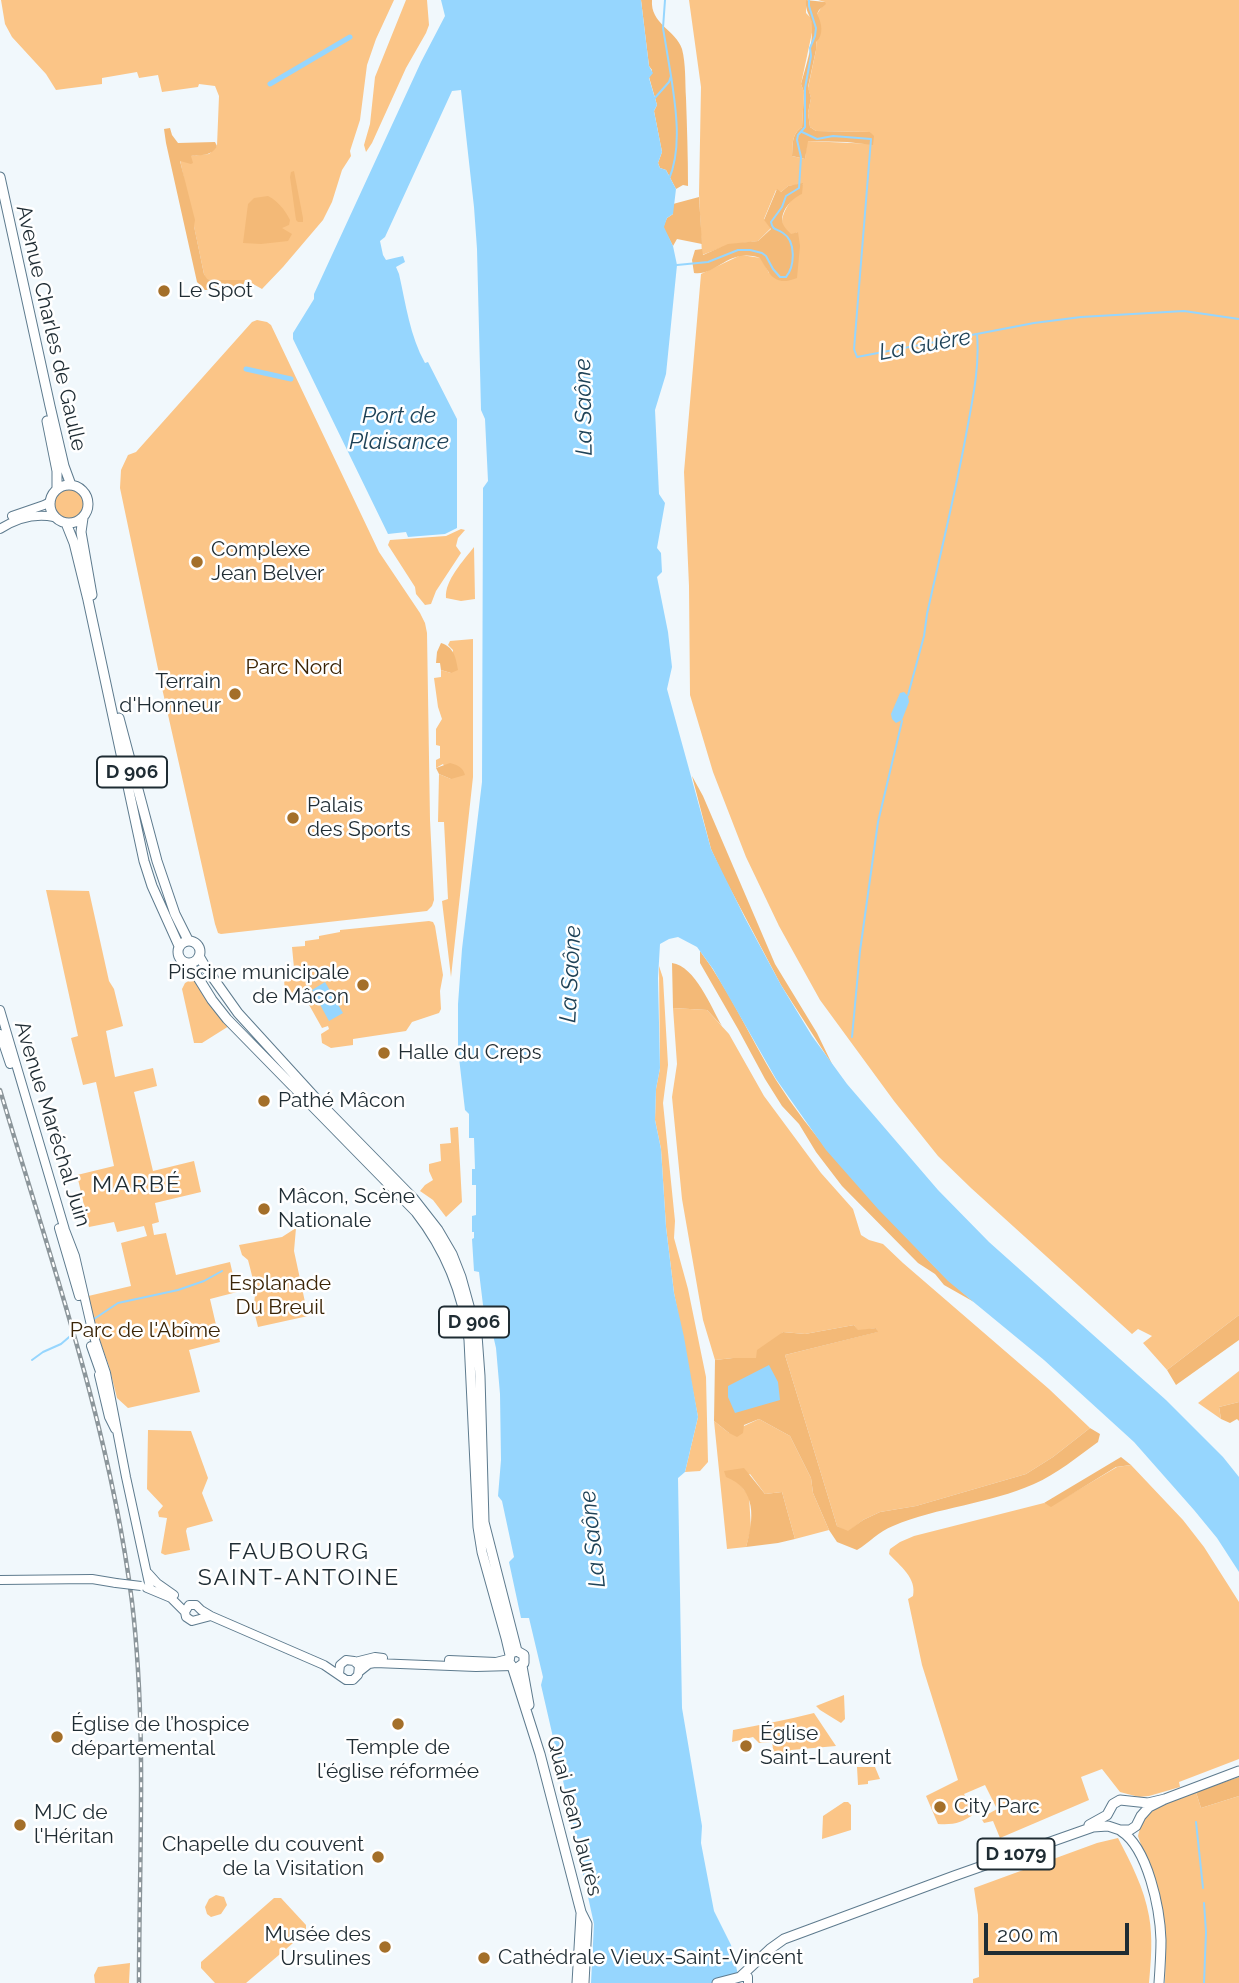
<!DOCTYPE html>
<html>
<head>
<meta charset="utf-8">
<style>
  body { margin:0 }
  #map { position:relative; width:1239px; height:1983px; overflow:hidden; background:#f1f8fc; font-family:Raleway,sans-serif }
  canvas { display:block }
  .scale { position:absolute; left:984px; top:1923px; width:145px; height:32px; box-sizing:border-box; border:4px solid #1f2c33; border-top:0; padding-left:9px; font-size:21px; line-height:24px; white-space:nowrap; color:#1f2c33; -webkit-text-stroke:5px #fff; paint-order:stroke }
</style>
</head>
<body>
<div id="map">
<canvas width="1239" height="1983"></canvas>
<div class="scale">200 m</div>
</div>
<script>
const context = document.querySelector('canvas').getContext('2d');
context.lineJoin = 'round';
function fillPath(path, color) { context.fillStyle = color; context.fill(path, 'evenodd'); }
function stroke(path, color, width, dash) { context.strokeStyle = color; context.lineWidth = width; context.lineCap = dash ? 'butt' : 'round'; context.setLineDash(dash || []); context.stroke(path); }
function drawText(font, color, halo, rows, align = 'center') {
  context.font = font + ' Raleway,sans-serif'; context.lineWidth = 5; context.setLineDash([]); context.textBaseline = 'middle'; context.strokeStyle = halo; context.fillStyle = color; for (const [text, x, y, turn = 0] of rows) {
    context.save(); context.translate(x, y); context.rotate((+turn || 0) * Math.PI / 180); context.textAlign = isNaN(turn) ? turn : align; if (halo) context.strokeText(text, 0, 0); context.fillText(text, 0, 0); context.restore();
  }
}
fillPath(new Path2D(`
  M1 0H394L376 39 367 65 360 120 350 151 351 156 342 170 332 202 323 220 283 267 262 289 246 280H216L206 279 204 274 180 160 191 156 209 154 217 146 219 96 215 86 199 84 198 87 162 92 158 75 139 78 137 72 102 78V84L56 90 46 74 12 37 5 24Z
  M406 0H427L429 25 426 33 406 68 372 143 366 152 364 145 370 124 375 77Z
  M689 0H806V13L811 18 813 28 801 84 804 92 802 127C791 135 793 144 792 156L805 159 807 141 873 144 870 132 816 131 810 127 808 113 811 98 808 88 816 50 817 14 825 2 818 0H1239V1315L1167 1370 1143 1343 1152 1336 1138 1329 1132 1334 971 1188 938 1156 894 1101 820 1000 779 926 746 857 713 772 690 695 689 586 684 472 701 274 741 255 761 258 769 273 798 232 791 235C788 232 785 229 783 226 778 214 797 193 803 184L788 186 781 192 776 190 764 219 771 228 758 241 728 245 702 255 699 194 701 87Z
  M257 320 267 322 271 325 379 552 420 613 425 623 427 633 430 820 434 900 432 906 427 911 221 934 218 933 215 924 162 688 120 488 121 470 128 455 136 452 252 322Z
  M54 504a15 15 0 1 1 30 0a15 15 0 1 1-30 0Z
  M461 529 465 530 458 538 456 546 461 553 436 591 431 604 425 605 416 594 415 587 388 545 390 540 446 536Z
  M474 547 475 599 461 601 446 598C444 581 464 560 474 547Z
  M473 639V777L451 977 442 901 448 899 444 822H438L439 774 451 779 443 764 436 768V760L440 758V746L436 745V729L442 719 438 707 434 678 441 677V670L451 673 453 650 448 645 450 641Z
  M46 890 89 891 109 981 114 989 123 1026 106 1031 115 1077 153 1068 157 1086 134 1092 153 1171 194 1161 201 1192 155 1203 159 1222 152 1224 154 1235 166 1233 176 1275 230 1262 237 1292 210 1299 220 1342 189 1350 200 1392 128 1408 117 1398 109 1366 84 1297 131 1286 121 1243 147 1236 144 1226 117 1232 114 1222 89 1227 77 1175 114 1166 96 1082 83 1085 71 1038 78 1036Z
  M429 921 433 922 435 926 443 975 440 991 441 1009 439 1013 412 1022 406 1031 353 1039V1045L331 1048 322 1043 321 1034 329 1029 328 1026 322 1028 308 1003 305 1004 302 1000 305 997 303 998 299 992 285 994 284 978 301 976 300 968H294L292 947 305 946V941L319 939V936L340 932V930Z
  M659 966 663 978 668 1065 663 1103 675 1221 674 1238 688 1289 706 1377 708 1462 700 1471 685 1472 698 1417 674 1293 666 1227 661 1149 655 1120 656 1089 660 1068Z
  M194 978 229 1026 202 1043H194L182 989 185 983Z
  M673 1008 707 1010 729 1034 764 1096 821 1173 853 1209 861 1235 869 1240 883 1244 903 1263 1049 1389 1090 1428 1053 1457 1026 1474 916 1506 880 1512 863 1520 848 1532 837 1526 785 1355 877 1332 876 1328 858 1331 854 1325 805 1334 783 1332 756 1359 733 1358 715 1360 703 1320 682 1199 672 1097 677 1064Z
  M458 1127 462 1202 446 1217 433 1200 420 1191 425 1185 433 1180 429 1171V1164L441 1161 440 1144 451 1143 450 1128Z
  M296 1228 294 1251 308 1316 258 1327 253 1307C258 1293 252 1276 248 1260L242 1255 239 1245 282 1237Z
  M1239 1371V1402L1219 1407 1221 1419 1198 1403Z
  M759 1419 790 1436 811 1478 813 1493 829 1530 795 1539 782 1492 765 1494 750 1474 738 1482 749 1496 751 1529 746 1547 727 1549 714 1421 729 1433Z
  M148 1430 191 1431 208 1478 202 1493 213 1521 187 1528 186 1531 190 1550 165 1555 161 1553 167 1518 159 1517 158 1512 163 1506 147 1489Z
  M1131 1465 1183 1520 1204 1547 1239 1602V1759L1179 1782 1180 1787 1149 1796 1139 1797 1120 1792 1102 1769 1081 1777 1089 1800 1000 1838 993 1821 984 1823 981 1818 997 1809 985 1785 964 1794 975 1813C963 1823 953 1825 938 1824L926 1796 958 1780 922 1665 908 1599 913 1596C917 1578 900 1566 889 1554L890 1549 900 1542 914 1536 1044 1503 1051 1506 1117 1467Z
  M844 1695 845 1719 841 1723 820 1710 816 1706Z
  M814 1713 836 1746 791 1750 792 1761 775 1763 772 1742 759 1743 753 1737 732 1742 733 1730C760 1725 786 1720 814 1713Z
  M857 1767H875L880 1779 868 1781V1784L858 1785Z
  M1196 1792 1201 1808 1239 1796V1983H1165L1166 1933 1160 1901 1138 1836 1140 1828 1149 1810Z
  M844 1802H848L851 1805V1830L822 1839 823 1816Z
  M1118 1838C1131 1863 1144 1888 1149 1916 1153 1938 1151 1961 1149 1983H973V1979L979 1977 978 1915 974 1888 1097 1843Z
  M216 1895 224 1897 227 1905 221 1914 211 1917 207 1914 205 1907 209 1899Z
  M274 1898H281L306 1925V1932L246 1983H215L201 1968V1962Z
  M130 1963 129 1983H95L94 1975 98 1967Z`), '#fbc587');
fillPath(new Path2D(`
  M641 0H652C650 24 676 30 682 49 686 64 685 83 686 98 687 127 688 157 688 186L683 185 676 189 666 170 660 168 658 163 662 152 654 111 657 105 649 77 652 70 649 66Z
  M806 0 825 2 826 4 819 10 817 14C822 23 824 35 816 42V50L808 87 811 98 808 113 810 127 816 131 870 132 874 136 873 145 847 142 808 141 805 159 792 156C793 144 791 135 802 127L804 92 801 84C806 66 813 45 812 27 812 15 805 14 806 0Z
  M170 128 172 135 178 143 215 142 217 146C212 156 201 155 191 156L193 163 191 164 180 161 195 220 194 226 204 274 207 279 216 280H245L242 289 205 290 197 282 166 143 164 129Z
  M294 171 303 218V222H298L296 220 290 177 291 172Z
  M803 183 802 194C792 198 779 212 783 224 784 227 789 232 791 234L798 232 800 246 797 278C775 287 770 275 760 258 728 247 718 276 694 273L692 260 695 250 702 249 703 255 728 244 758 241 771 229 764 220 777 189 781 192 788 186Z
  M268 196C278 201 285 210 290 220L289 225 282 228 292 234 288 241 261 244 243 243 248 204 254 198Z
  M699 197 702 244 677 239 673 246 663 227 667 218 673 214V204Z
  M441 643C454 647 456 658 458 670L451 673 441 670 440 663H436L437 652Z
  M450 763C457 765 463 767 465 775L451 779 439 774 436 768Z
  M692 776 703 796 775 964 817 1033 833 1066 781 985 723 875 711 849Z
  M700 951C730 991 750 1038 776 1080 811 1135 854 1181 898 1228 922 1254 946 1279 974 1302L944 1285 935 1274 918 1263 842 1186 816 1152 799 1124 782 1106 765 1079 738 1029 700 963Z
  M672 963C695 966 711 1007 722 1026L707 1010 673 1008Z
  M1239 1315V1340L1176 1385 1167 1370Z
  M854 1325 858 1330 876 1328 878 1332 785 1355 837 1526 848 1531 863 1520 880 1512 916 1506 1026 1474 1053 1457 1090 1428 1100 1434 1098 1442C1077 1457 1057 1474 1034 1484 989 1504 938 1507 893 1526 879 1531 869 1543 857 1550L837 1542 829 1530 813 1493 811 1478 790 1436 759 1419 744 1425 743 1433 737 1437 729 1433 714 1421 715 1360 733 1358H756L757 1350 783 1332 805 1334Z
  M1239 1402V1421L1237 1419 1230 1423 1221 1419 1219 1407Z
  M1121 1457 1131 1465 1116 1467 1051 1507 1044 1503Z
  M744 1468 765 1494 782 1492 795 1539 778 1543 746 1547C754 1519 757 1489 726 1477L724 1471Z
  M1239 1777V1796L1201 1808 1196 1792Z`), '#f3b977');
fillPath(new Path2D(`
  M441 0H641L649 66 653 73 649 78 657 105 654 111 662 152 658 163 660 168 666 170 676 189 673 214 667 218 664 227 673 246 677 265 666 374 655 410 659 494 665 503 657 548 661 553 662 572 657 577 668 632 672 667 667 689 711 849 745 918 781 985 812 1036 847 1084 938 1190 989 1242 1166 1400 1223 1457 1239 1477V1572L1217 1538 1194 1510 1134 1442 1044 1360 948 1281 878 1209 826 1150 776 1079 713 969 697 947 678 937 669 939 660 944 658 978 660 1068 656 1089 655 1120 661 1149 666 1227 674 1293 684 1337 698 1417 685 1472 678 1478 682 1708 702 1826 701 1843 714 1911 731 1945 740 1983H591L594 1924 577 1847 578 1846 541 1685 543 1677 529 1618H521L509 1562 514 1557 502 1501 498 1496 501 1460 500 1394 496 1348 490 1322 483 1305 479 1272 474 1271 472 1239 474 1238V1232H472V1216L476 1215V1185H472V1169H475L474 1138H469V1114L465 1110 458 1049V1004L462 949 482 782 483 488 488 481 485 419 481 410 477 249 474 207 461 90 452 91 385 237 380 241 383 255 386 260 403 256 405 262 396 267 399 274C406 305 410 336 425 363L428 362 457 419V528L445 534 408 537 406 532 388 534 293 339V333L314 299V294L421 62 445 16Z
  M904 692 908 696 909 702 902 720 896 723 892 719 891 714 900 693Z
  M325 982 343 1013 329 1021 312 990Z
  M769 1365 778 1382 780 1400 735 1413 728 1397V1386Z`), '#96d6fe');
stroke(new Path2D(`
  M653 100 669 82 671 76 663 28 665 0
  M802 132 817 139 833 136 871 139 854 349 857 357 1034 323 1081 317 1184 311 1239 319
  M669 179C682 149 676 108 671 76
  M677 265 708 262 738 250H750L762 253 766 256 773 269 780 277H786C795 266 796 241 783 233 776 228 773 231 771 222L782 207 786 196 799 188 801 157 797 140 798 135 805 127V88L811 56 810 48 815 36 816 28 809 6V0
  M908 695 924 636 927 614C940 555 955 495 966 435 972 402 980 368 977 334
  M852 1037 860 951 878 822 902 721
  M94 1319 118 1303 178 1290 204 1281 222 1271
  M32 1360 43 1352 61 1344 75 1332
  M1196 1822 1203 1888
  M1204 1983 1206 1932 1204 1903`), '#96d6fe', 2);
stroke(new Path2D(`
  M270 84 350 37
  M246 369 291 379`), '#96d6fe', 5);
const secondary = new Path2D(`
  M12 516 44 505 50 502
  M0 529C17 518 34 513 54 517
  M0 1010 65 1230 75 1256 93 1334 106 1373 126 1477 150 1588
  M0 1034 10 1064
  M59 1228 79 1296
  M91 1346 103 1380
  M99 1375 109 1417 115 1429
  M148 1573 157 1583 174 1595
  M0 1580 92 1579 116 1583
  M147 1588 171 1598 185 1612
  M211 1616 192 1621 186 1617 185 1612 189 1605H196L201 1610 211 1616 324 1665 346 1680H353L358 1675 359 1666 354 1661 346 1660 340 1665 339 1674
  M449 1660 496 1662 508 1659
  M355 1662 375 1657 383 1658
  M359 1672 369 1664 375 1663 476 1667 512 1666
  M740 1977H748V1983`);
const primary = new Path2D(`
  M0 177 50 406 64 466 71 485
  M47 421 57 471V488
  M50 504a19 19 0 1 1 38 0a19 19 0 1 1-38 0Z
  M83 518 81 532 92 595
  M66 523 74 543 88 600 144 861 152 886 179 946
  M119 718 157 861 175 914 188 940
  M178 952a11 11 0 1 1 22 0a11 11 0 1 1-22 0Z
  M199 956 206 968 238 1013 321 1104 413 1198 438 1230 452 1254 461 1277 477 1335 480 1376 484 1522 517 1651
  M189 963 212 1000 227 1019 416 1212C445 1249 463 1293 469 1340L478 1527 482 1552 506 1638 510 1655 509 1662 512 1666 540 1754 581 1912 587 1924 584 1983
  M511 1653 517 1651 524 1655V1663L517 1668
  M522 1666 529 1705
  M1089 1825 1107 1815 1113 1804 1120 1800 1148 1803 1165 1799 1239 1771
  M1121 1831C1148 1848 1160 1909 1161 1940 1161 1954 1160 1969 1159 1983
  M577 1983 581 1914
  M717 1983 740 1977 770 1949 784 1939 954 1876 1093 1827 1108 1826 1120 1830H1130L1136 1826 1141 1816 1149 1807 1165 1799`);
stroke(secondary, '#5e7b8e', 10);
stroke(primary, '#5e7b8e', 11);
stroke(secondary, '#fff', 8);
stroke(primary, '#fff', 9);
const rail = new Path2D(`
  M0 1090C50 1258 110 1427 132 1602 147 1729 139 1856 139 1983`);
stroke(rail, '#8c969b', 4.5);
stroke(rail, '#fff', 2, [5]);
const secondaryBridge = new Path2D(`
  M116 1583 141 1586`);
stroke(secondaryBridge, '#5e7b8e', 10, []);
stroke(secondaryBridge, '#fff', 8);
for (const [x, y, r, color] of [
  [164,291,7,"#a46f29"],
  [197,562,7,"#a46f29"],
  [235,694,7,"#a46f29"],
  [293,818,7,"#a46f29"],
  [363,985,7,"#a46f29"],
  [384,1053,7,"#a46f29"],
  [264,1101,7,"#a46f29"],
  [264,1209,7,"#a46f29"],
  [398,1724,7,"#a46f29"],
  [57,1737,7,"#a46f29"],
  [746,1746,7,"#a46f29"],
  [940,1807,7,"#a46f29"],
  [20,1825,7,"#a46f29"],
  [378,1857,7,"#a46f29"],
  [385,1947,7,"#a46f29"],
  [484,1958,7,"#a46f29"]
]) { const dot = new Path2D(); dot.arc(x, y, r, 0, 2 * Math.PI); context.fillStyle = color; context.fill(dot); stroke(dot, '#fff', 2.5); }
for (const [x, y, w] of [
  [132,772,70],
  [474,1322,70],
  [1016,1854,77]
]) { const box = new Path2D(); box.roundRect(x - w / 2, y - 15.5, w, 31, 5); context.fillStyle = '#fff'; context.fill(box); stroke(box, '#1f2c33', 2); }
drawText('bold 19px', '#1f2c33', null, [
  ["D 906",132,772],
  ["D 906",474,1322],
  ["D 1079",1016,1854]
]);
drawText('21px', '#1f2c33', '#fff', [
  ["Le Spot",178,291],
  ["Complexe",211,550],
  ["Jean Belver",211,574],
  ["Terrain",221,682,"right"],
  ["d'Honneur",221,706,"right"],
  ["Palais",307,806],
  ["des Sports",307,830],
  ["Piscine municipale",349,973,"right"],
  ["de Mâcon",349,997,"right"],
  ["Halle du Creps",398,1053],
  ["Pathé Mâcon",278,1101],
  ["Mâcon, Scène",278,1197],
  ["Nationale",278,1221],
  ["Église de l’hospice",71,1725],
  ["départemental",71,1749],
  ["Église",760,1734],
  ["Saint-Laurent",760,1758],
  ["Temple de",398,1748,"center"],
  ["l'église réformée",398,1772,"center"],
  ["City Parc",954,1807],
  ["MJC de",34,1813],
  ["l'Héritan",34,1837],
  ["Chapelle du couvent",364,1845,"right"],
  ["de la Visitation",364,1869,"right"],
  ["Musée des",371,1935,"right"],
  ["Ursulines",371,1959,"right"],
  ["Cathédrale Vieux-Saint-Vincent",498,1958]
], 'left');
drawText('21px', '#1f2c33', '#fff', [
  ["Avenue Charles de Gaulle",51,328,77],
  ["Avenue Maréchal Juin",52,1124,73],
  ["Quai Jean Jaurès",574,1816,75]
]);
drawText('21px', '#3a2406', '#fff', [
  ["Parc Nord",294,668],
  ["Esplanade",280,1284],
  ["Du Breuil",280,1308],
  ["Parc de l'Abîme",145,1331]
]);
drawText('italic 23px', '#1f4358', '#fff', [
  ["La Guère",925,345,-10],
  ["La Saône",584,407,-91],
  ["Port de",399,416],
  ["Plaisance",399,442],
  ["La Saône",571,974,-87],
  ["La Saône",593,1539,-96]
]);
context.letterSpacing = '2px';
drawText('23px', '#1f2c33', '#fff', [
  ["MARBÉ",137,1185],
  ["FAUBOURG",299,1552],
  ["SAINT-ANTOINE",299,1578]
]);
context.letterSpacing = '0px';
</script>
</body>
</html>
